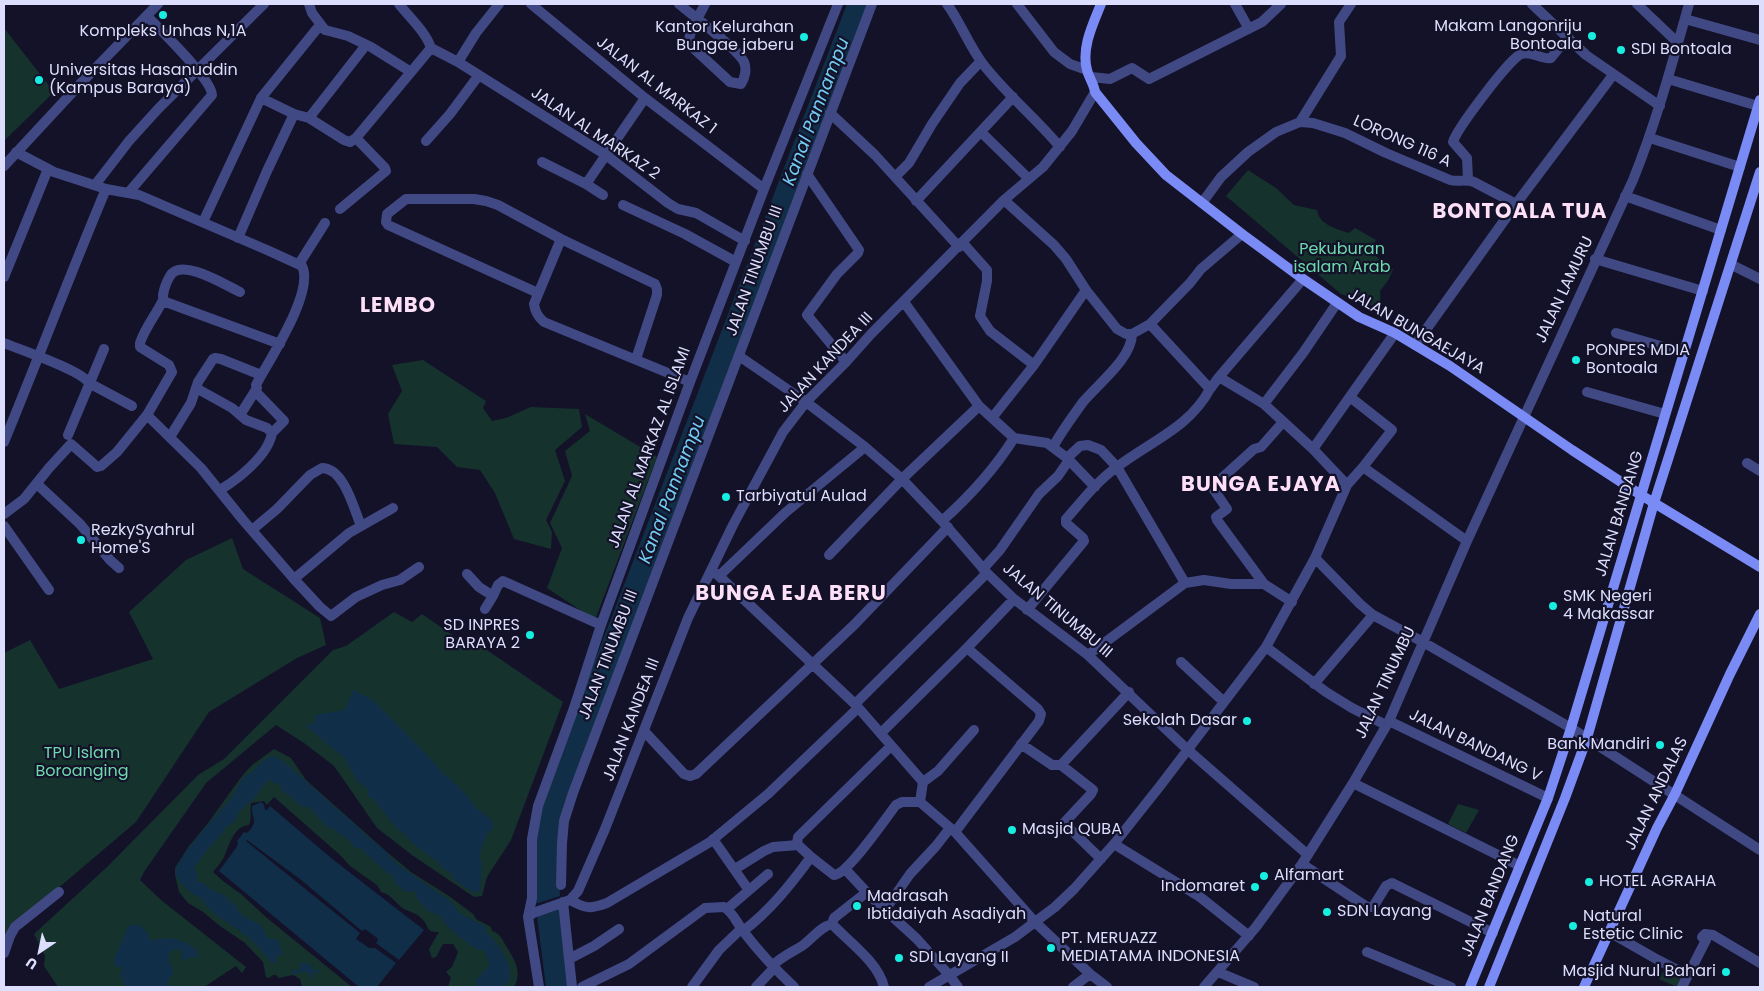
<!DOCTYPE html>
<html>
<head>
<meta charset="utf-8">
<style>
  body { margin:0 }
  #map { position:relative; width:1764px; height:991px; overflow:hidden; background:#131229; font-family:Poppins,sans-serif }
  canvas { display:block }
  .frame { position:absolute; inset:0; border:5px solid #dddefd; pointer-events:none }
  .north { position:absolute; left:15px; top:926px; width:50px; height:50px; -webkit-text-stroke:4px #131229; paint-order:stroke; rotate:214deg; font-size:14px; font-weight:700; line-height:20px; text-align:center; color:#dddefd }
  .north::after { content:''; display:block; margin:auto; width:18px; height:22px; background:#dddefd; clip-path:polygon(50% 0,100% 100%,50% 72%,0 100%) }
</style>
</head>
<body>
<div id="map">
<canvas width="1764" height="991"></canvas>
<div class="frame"></div>
<div class="north">U</div>
</div>
<script>
const context = document.querySelector('canvas').getContext('2d');
context.lineJoin = 'round';
function fillPath(path, color) { context.fillStyle = color; context.fill(path, 'evenodd'); }
function stroke(path, color, width, dash) { context.strokeStyle = color; context.lineWidth = width; context.lineCap = dash ? 'butt' : 'round'; context.setLineDash(dash || []); context.stroke(path); }
function drawText(font, color, halo, rows, align = 'center') {
  context.font = font + ' Poppins,sans-serif'; context.lineWidth = 4.5; context.setLineDash([]); context.textBaseline = 'middle'; context.strokeStyle = halo; context.fillStyle = color; for (const [text, x, y, turn = 0] of rows) {
    context.save(); context.translate(x, y); context.rotate((+turn || 0) * Math.PI / 180); context.textAlign = isNaN(turn) ? turn : align; if (halo) context.strokeText(text, 0, 0); context.fillText(text, 0, 0); context.restore();
  }
}
fillPath(new Path2D(`
  M4 28 54 92 4 141Z
  M1248 170 1276 188 1294 205 1317 210C1319 225 1337 229 1349 233L1355 228 1376 240 1369 251 1393 269 1389 279 1380 291 1381 309 1341 294 1226 196Z
  M423 360 486 401 483 408 492 421 506 418 531 407 579 409 582 427 555 450 565 481 546 520 552 532 551 549 514 539 495 493 480 470 457 467 437 447 394 444 388 414 402 391 392 365Z
  M585 414 657 457 595 620 547 588 562 548 550 523 572 476 565 451 590 431Z
  M232 538 243 569 320 618 326 645 297 658 209 712 136 822 9 930 4 957V653L30 640 59 689 153 659 129 612 186 560Z
  M394 612 412 622 422 614 467 645 481 646 563 702 511 840 487 877 482 896 474 897 412 855 377 828 334 766 304 743 276 725 206 783 144 872 140 880 161 900 246 967 242 973 236 966 204 987H58L44 966 45 956 34 934 106 868 198 775 224 759 333 650 346 646Z
  M274 749 291 758 306 780 387 852 411 872 449 896 473 914 476 919 491 927 492 931C501 933 503 942 508 949 516 962 522 973 514 987H448L451 978 446 972 452 967 458 952 453 944H443L436 957 432 958 429 949 439 932C424 932 430 926 422 919 417 913 410 912 404 909 395 903 392 895 381 892L377 885 350 866 340 855 274 797 267 805 264 801 251 803C250 811 252 818 249 825 233 826 229 847 223 859 220 864 216 868 213 872L223 881 241 894 267 918 352 987H302L300 979 293 975 279 978 276 975H273L269 978 266 977 263 962 245 943 220 926 203 912 188 903 179 892 175 875V868L189 846 208 823 242 776 252 765Z
  M1458 804 1479 810 1466 833 1448 824Z
  M1665 968 1683 977 1677 987 1659 979Z`), '#16322d');
fillPath(new Path2D(`
  M847 4H869L600 715 558 858 560 896 535 904 534 835 551 775Z
  M353 690 371 699 384 711 427 755 441 771 463 791 476 808 492 820 494 827 487 834 482 846 479 858 482 864 480 891 474 893 452 878 453 874 443 869 439 863 416 846 393 824 374 800 368 796V790L357 781 344 758 306 726 315 722V715L345 710Z
  M275 756 290 767 340 812 352 821 361 831 383 849 397 864 449 900 461 914 483 925 486 930 485 932C496 940 512 962 510 977 509 980 506 984 504 987H476V979L482 976 481 972H483L490 964 484 951 481 949 478 950C469 944 443 926 441 916L428 911 417 899 416 892 403 891 400 886H397L392 874 387 873 360 848H355C348 836 340 837 333 828H328L308 806 305 808C296 804 291 795 282 791L281 785 275 783H272L270 779 266 782 254 798 238 813 236 820 225 828 222 834 207 850 194 868 197 876V882L204 883C208 891 218 891 225 896 229 900 232 903 237 906L238 911 245 917H248L249 920C259 923 264 925 266 937 285 942 276 938 283 954L277 956 275 964 268 960 269 958C263 953 260 949 255 944 239 926 212 918 200 897 192 895 174 880 176 870 179 855 218 814 230 800 236 792 239 782 246 775L250 774 266 758Z
  M261 802 264 805 265 810H267L270 806 331 858 424 930 399 960 376 943 378 940 377 938 365 929 362 931 300 879 247 840 246 841 257 850 360 933 356 939 369 948H375L396 963 377 987H359L219 871 236 848 238 844 237 841 244 832 247 833C260 820 251 820 252 806Z
  M560 907 570 987H546L537 916Z
  M139 924 149 935 150 940C156 941 159 938 165 938 176 937 191 943 198 952V957L188 958 182 961V951L175 949 169 953V963L172 965 173 974 169 979 168 987H125L120 974 123 967H115L114 959 128 926Z
  M300 963H308L309 966 313 967V970H320L321 972 320 974 319 972 315 971 313 974 316 976H314L313 980 311 979 312 977 311 974 307 975V971L303 973 299 971 296 974H291V972L301 968Z`), '#112e49');
stroke(new Path2D(`
  M309 4 312 13 325 30 348 36 371 47 411 72
  M399 4C409 17 426 32 431 48
  M531 4 645 98 764 189
  M679 4C692 15 739 50 744 62 747 69 745 78 741 84L730 82 689 44C687 34 701 13 705 4
  M947 4C961 23 969 46 983 64 1006 94 1036 118 1060 147
  M1017 4 1054 52 1070 64 1087 70
  M1235 4 1249 29
  M1532 4 1586 55 1660 106
  M1637 4 1678 43
  M1685 19 1760 40
  M431 48 458 62 606 155 668 203 678 209 696 213 745 241
  M458 62 476 33 499 4
  M1091 77 1110 79 1132 68 1149 79 1151 78 1262 22 1281 4
  M1668 79 1758 106
  M261 98 294 114 309 118 344 140 350 142 356 138 431 48
  M830 113 875 155 959 247
  M309 118 366 45
  M1300 122 1313 123 1345 133 1386 153 1450 180C1458 182 1466 179 1474 182L1516 204
  M981 132 1029 179
  M1650 138 1740 167
  M426 141 450 114 479 75
  M16 152 54 172 106 189 139 195 267 250 302 266C315 292 269 360 256 385L257 388 240 415
  M542 162 586 184
  M4 166 82 82 158 4
  M807 174 859 250 858 253 837 274 807 315 846 362
  M895 177 909 163 932 124 960 83 981 61
  M1468 180 1467 158 1453 142C1456 130 1510 58 1521 54 1531 50 1541 60 1551 58L1567 38
  M95 185 129 141 158 109 264 4
  M129 192 212 95C212 79 160 30 147 16
  M603 195 586 184 645 98
  M1625 196 1721 230
  M1004 200 1054 245 1066 259 1086 290 1117 329 1126 334H1132L1150 324 1210 389 1219 377 1264 404 1313 449 1347 485 1363 467 1467 541
  M916 201 1013 97
  M1202 203 1221 177 1248 152 1276 132 1300 122 1341 56 1339 22 1351 4
  M623 205 685 234 736 262
  M340 209 386 171 385 168 356 138
  M203 222 261 98 320 25
  M238 238 267 171 294 114
  M561 239 534 304C535 312 538 317 544 322L690 382
  M962 242 987 270V281L980 316 990 331 1034 365
  M1595 259 1703 291
  M299 264 325 223
  M1732 265 1760 279
  M4 277 48 169
  M538 293 388 225 386 222 387 214 406 199H474L486 201 498 205 561 239 655 284 657 289V295L636 359
  M163 301 280 344
  M904 302 979 406 1014 438
  M1150 324 1190 283 1201 269 1242 234
  M1616 333 1684 353
  M4 343C21 350 81 370 89 383L132 406
  M1415 345 1516 204 1613 75
  M739 356 806 402 865 447 902 479 942 521 987 573 1014 599 1088 655 1188 750 1308 855
  M1219 377 1303 279
  M196 388 232 408 246 420 267 428 272 433C268 456 238 479 220 490
  M255 391 284 421 272 433
  M1587 392 1665 414
  M1350 397 1392 430 1363 467
  M1264 404 1303 353 1337 303
  M147 415 201 468 243 520 294 579 320 607 331 616 356 597 382 585 400 580 419 567
  M992 418 1034 365 1086 290
  M68 435 104 349
  M170 437 191 403 198 382 213 359 215 358 221 359 261 375
  M1014 438 1047 443 1067 458 1095 487
  M4 442C39 357 71 272 106 189
  M1053 447C1061 432 1073 416 1083 402 1098 384 1132 358 1132 334
  M1313 449 1395 333
  M1067 458 1080 446 1088 445 1101 450 1117 467 1185 583
  M1747 463 1760 471
  M37 484 80 524 110 560 119 568
  M4 514 24 499 49 468 71 444 95 465 97 467 101 466 117 452 147 415 172 372 169 365 140 347V343C145 328 155 316 162 302 164 299 163 298 163 295 164 289 167 281 170 276 181 257 225 285 240 292
  M942 521C970 496 994 470 1014 438
  M4 526 49 590
  M252 530 277 509 310 475 322 468C344 468 354 509 361 526
  M829 555 902 479 979 406
  M1315 558 1360 604 1373 615 1423 642 1571 728 1760 850
  M983 569 1000 550 1039 494 1058 476 1069 460
  M711 570 719 576 855 704 923 782 920 802
  M467 574 479 587 493 596 498 585 503 581 601 625
  M719 576 786 512 865 447
  M294 579 349 533 393 508
  M1264 584 1217 520 1216 517 1227 509 1212 487 1254 449 1261 447 1283 422
  M485 609 493 596
  M1027 610 1084 541 1083 538 1066 523V519C1082 501 1097 481 1117 467 1151 441 1189 428 1210 389
  M1266 647 1326 692 1352 708 1386 725
  M1088 655 1185 583 1204 580 1231 584H1264L1292 602
  M1181 662 1224 702
  M1314 684 1373 615
  M855 704 987 573
  M1389 721 1548 798
  M644 731 684 774 690 776 696 774 854 625 948 527
  M881 733 967 648 1014 599
  M1021 744 1052 765H1061L1129 692
  M1061 765 1093 790 1091 794 1064 823 1101 859
  M923 782 938 771 974 730
  M1353 783 1520 866
  M920 802 955 832 1035 922 1090 974 1107 987
  M955 832 1039 721 1041 714 1038 709 967 648
  M713 839 748 889
  M1114 844 1200 897 1249 936
  M811 857 798 845 797 843 798 837 891 746
  M1302 864 1367 907H1373L1386 886 1392 883 1493 933
  M735 869 764 851 773 847 798 845
  M845 869 872 898 917 939 949 975 958 987
  M561 885 562 843 564 821 573 793 872 4
  M867 892 834 918 832 924C849 942 878 962 884 987
  M570 900C586 909 590 909 607 903L710 842 768 794 858 708
  M563 902 572 987
  M727 909 768 874
  M885 910 910 874 936 846 950 828
  M528 917 533 913 570 900 578 891 605 829 688 618 733 525 783 432 806 402 846 362 871 334 1004 200 1043 167 1072 131 1095 92
  M743 931C770 911 791 884 811 857L834 875C848 874 885 819 896 805L902 802H920
  M1609 932 1658 960 1687 975
  M1367 952 1451 987
  M4 953 10 936 15 927 59 892
  M569 959 594 946 619 929
  M772 966C781 957 792 952 802 946 812 939 820 927 832 924
  M1218 972 1254 987
  M539 987 528 917 532 898V839L538 806 574 708 601 625 690 382 764 189 838 4
  M582 987 629 964 705 908 724 907C733 912 737 923 743 931 759 952 776 970 794 987
  M692 987 719 950 741 929
  M756 987 774 968
  M929 987 1015 937 1055 907 1074 889 1114 844 1160 786 1266 647 1315 558 1347 485
  M1073 987 1090 974
  M1204 987 1256 927 1302 864 1353 783 1389 721 1467 541 1633 180C1656 123 1672 64 1689 4
  M1682 987 1706 940 1702 937 1705 934 1713 935 1760 963`), '#414984', 10);
stroke(new Path2D(`
  M1101 4C1093 24 1081 48 1087 70 1089 78 1094 84 1095 92L1136 143 1166 175 1242 234 1303 279 1359 317 1395 333 1450 366 1572 450 1641 495 1760 567
  M1470 987 1548 798 1571 728 1760 100
  M1489 987 1565 798 1587 738 1654 503 1760 172
  M1584 987 1657 828 1675 794 1730 674 1760 614`), '#7b8bf5', 10);
for (const [x, y, r, color] of [
  [163,15,5,"#17eee1"],
  [1592,36,5,"#17eee1"],
  [804,37,5,"#17eee1"],
  [1621,50,5,"#17eee1"],
  [39,80,5,"#17eee1"],
  [1576,360,5,"#17eee1"],
  [726,497,5,"#17eee1"],
  [81,540,5,"#17eee1"],
  [1553,606,5,"#17eee1"],
  [530,635,5,"#17eee1"],
  [1247,721,5,"#17eee1"],
  [1660,745,5,"#17eee1"],
  [1012,830,5,"#17eee1"],
  [1264,876,5,"#17eee1"],
  [1589,882,5,"#17eee1"],
  [1255,887,5,"#17eee1"],
  [857,906,5,"#17eee1"],
  [1327,912,5,"#17eee1"],
  [1573,926,5,"#17eee1"],
  [1051,948,5,"#17eee1"],
  [899,958,5,"#17eee1"],
  [1726,972,5,"#17eee1"]
]) { const dot = new Path2D(); dot.arc(x, y, r, 0, 2 * Math.PI); context.fillStyle = color; context.fill(dot); stroke(dot, '#131229', 2); }
drawText('16px', '#dddefd', '#131229', [
  ["Makam Langonriju",1582,27,"right"],
  ["Bontoala",1582,45,"right"],
  ["Kantor Kelurahan",794,28,"right"],
  ["Bungae jaberu",794,46,"right"],
  ["Kompleks Unhas N,1A",163,32,"center"],
  ["SDI Bontoala",1631,50],
  ["Universitas Hasanuddin",49,71],
  ["(Kampus Baraya)",49,89],
  ["PONPES MDIA",1586,351],
  ["Bontoala",1586,369],
  ["Tarbiyatul Aulad",736,497],
  ["RezkySyahrul",91,531],
  ["Home'S",91,549],
  ["SMK Negeri",1563,597],
  ["4 Makassar",1563,615],
  ["SD INPRES",520,626,"right"],
  ["BARAYA 2",520,644,"right"],
  ["Sekolah Dasar",1237,721,"right"],
  ["Bank Mandiri",1650,745,"right"],
  ["Masjid QUBA",1022,830],
  ["Alfamart",1274,876],
  ["HOTEL AGRAHA",1599,882],
  ["Indomaret",1245,887,"right"],
  ["Madrasah",867,897],
  ["Ibtidaiyah Asadiyah",867,915],
  ["SDN Layang",1337,912],
  ["Natural",1583,917],
  ["Estetic Clinic",1583,935],
  ["PT. MERUAZZ",1061,939],
  ["MEDIATAMA INDONESIA",1061,957],
  ["SDI Layang II",909,958],
  ["Masjid Nurul Bahari",1716,972,"right"]
], 'left');
drawText('16px', '#dddefd', '#131229', [
  ["JALAN AL MARKAZ 1",656,86,38],
  ["JALAN AL MARKAZ 2",595,134,34],
  ["LORONG 116 A",1402,142,24],
  ["JALAN TINUMBU III",755,271,-70],
  ["JALAN LAMURU",1565,290,-65],
  ["JALAN BUNGAEJAYA",1416,332,30],
  ["JALAN KANDEA III",826,363,-47],
  ["JALAN AL MARKAZ AL ISLAMI",650,448,-70],
  ["JALAN BANDANG",1620,514,-73],
  ["JALAN TINUMBU III",1057,611,40],
  ["JALAN TINUMBU III",609,655,-69],
  ["JALAN TINUMBU",1386,683,-65],
  ["JALAN KANDEA III",632,720,-69],
  ["JALAN BANDANG V",1475,746,26],
  ["JALAN ANDALAS",1657,794,-64],
  ["JALAN BANDANG",1491,896,-68]
]);
drawText('16px', '#6dd9ac', '#131229', [
  ["Pekuburan",1342,250],
  ["isalam Arab",1342,268],
  ["TPU Islam",82,754],
  ["Boroanging",82,772]
]);
drawText('italic 18px', '#72cdf5', '#131229', [
  ["Kanal Pannampu",817,112,-69],
  ["Kanal Pannampu",673,490,-69]
]);
context.letterSpacing = '1px';
drawText('bold 21px', '#fddff7', '#131229', [
  ["BONTOALA TUA",1520,213],
  ["LEMBO",398,307],
  ["BUNGA EJAYA",1261,486],
  ["BUNGA EJA BERU",791,595]
]);
context.letterSpacing = '0px';
</script>
</body>
</html>
